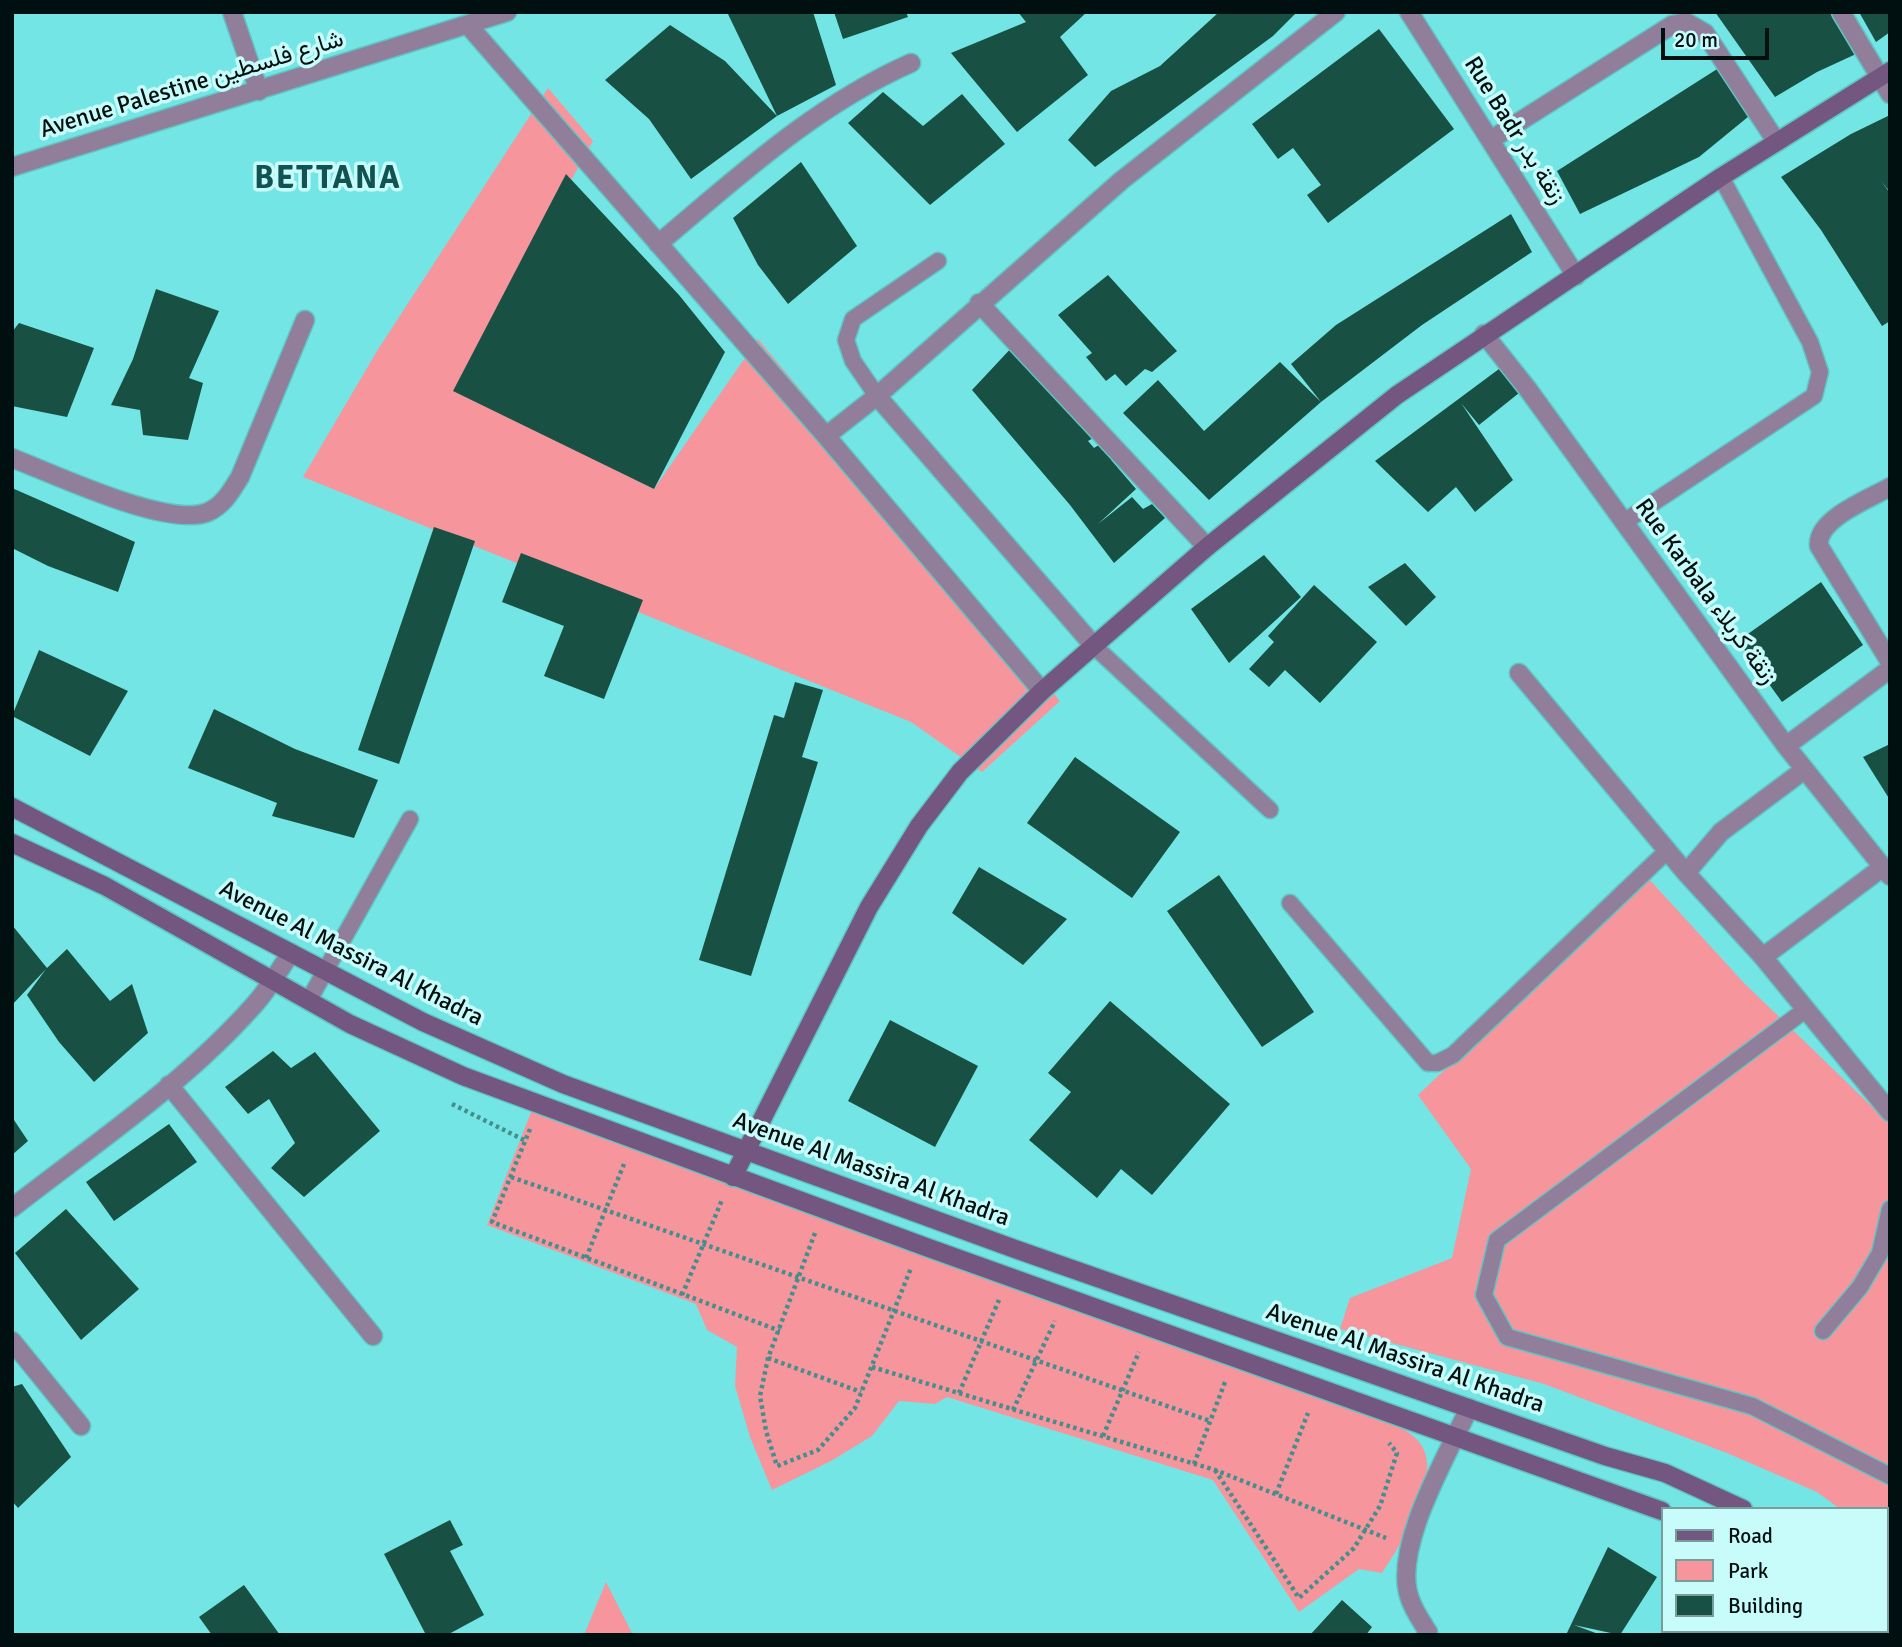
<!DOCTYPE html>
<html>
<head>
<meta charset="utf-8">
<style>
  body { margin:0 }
  #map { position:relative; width:1902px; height:1647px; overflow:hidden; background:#73e5e4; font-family:Signika,sans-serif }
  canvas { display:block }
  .frame { position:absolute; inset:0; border:14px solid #000f0f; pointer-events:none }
  .legend { position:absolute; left:1661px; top:1507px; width:228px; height:126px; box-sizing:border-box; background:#c8fcfb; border:2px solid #789d9d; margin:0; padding:9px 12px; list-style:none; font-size:21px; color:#000f0f }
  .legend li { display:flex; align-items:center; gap:14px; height:35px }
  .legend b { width:35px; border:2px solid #789d9d }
  .scale { position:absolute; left:1661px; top:28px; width:108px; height:32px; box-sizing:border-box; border:4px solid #000f0f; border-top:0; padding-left:9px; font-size:21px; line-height:24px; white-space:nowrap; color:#000f0f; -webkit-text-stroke:5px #c8fcfb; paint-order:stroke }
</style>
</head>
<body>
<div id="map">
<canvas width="1902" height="1647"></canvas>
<div class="frame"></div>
<ul class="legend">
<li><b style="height:9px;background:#735780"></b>Road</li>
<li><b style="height:19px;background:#f7959d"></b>Park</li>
<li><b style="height:19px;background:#185144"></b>Building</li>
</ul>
<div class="scale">20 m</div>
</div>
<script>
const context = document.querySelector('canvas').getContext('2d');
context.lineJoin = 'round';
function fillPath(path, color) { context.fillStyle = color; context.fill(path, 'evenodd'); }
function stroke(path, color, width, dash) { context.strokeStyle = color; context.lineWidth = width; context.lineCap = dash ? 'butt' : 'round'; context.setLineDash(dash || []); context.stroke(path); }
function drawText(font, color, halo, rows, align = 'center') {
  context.font = font + ' Signika,Vazirmatn,sans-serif'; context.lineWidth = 7; context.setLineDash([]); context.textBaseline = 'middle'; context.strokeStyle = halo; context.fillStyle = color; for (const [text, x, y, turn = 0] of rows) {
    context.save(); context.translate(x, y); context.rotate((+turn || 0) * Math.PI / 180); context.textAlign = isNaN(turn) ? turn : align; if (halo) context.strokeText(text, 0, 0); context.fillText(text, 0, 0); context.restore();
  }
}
fillPath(new Path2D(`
  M548 88 593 141 454 390 654 489 758 339 1060 701 982 772 911 722 303 477 377 351Z
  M1648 878 1744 983 1890 1124V1544L1886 1541V1509H1840L1817 1492 1727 1453 1544 1384 1340 1329 1350 1298 1452 1258 1471 1169 1418 1095Z
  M533 1107 1393 1422C1401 1428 1413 1434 1419 1442 1446 1474 1400 1546 1382 1573L1359 1569 1299 1612 1213 1480 947 1397 935 1404 899 1401 872 1436 831 1461 772 1490 750 1437 735 1386 737 1347 707 1330 696 1304 487 1225Z
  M606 1582 633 1635H584Z`), '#f7959d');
fillPath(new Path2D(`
  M727 12H813L836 85 777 116Z
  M834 12H906L908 17 843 39Z
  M1018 12H1087L1060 37 1088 75 1017 132 951 53 1026 22Z
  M1219 12H1297L1273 36 1095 167 1068 140 1111 91 1160 66Z
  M1715 12H1833L1856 54 1817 72 1775 97Z
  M1859 12H1890V32L1876 42Z
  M670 25 725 61 777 116 691 179 649 119 605 80Z
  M1379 29 1454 129 1328 223 1307 195 1321 185 1293 148 1278 159 1252 124Z
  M1725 64 1754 112 1699 157 1580 214 1557 171Z
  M883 92 923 126 962 94 1005 144 930 205 848 123Z
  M1890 115V192L1881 181 1890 193V321L1882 326 1821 230 1781 177 1851 134Z
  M801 162 857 246 788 304 758 265 733 218Z
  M566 174 679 295 725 352 654 489 453 391Z
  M1511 214 1532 252 1422 325 1321 402 1291 364 1336 325Z
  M1108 275 1177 351 1152 372 1145 369 1126 386 1115 374 1106 381 1086 357 1092 353 1058 315Z
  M156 289 219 311 189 378 203 383 188 440 143 435 140 410 111 405 133 359Z
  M19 323 94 348 67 417 12 406V332Z
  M1015 344 1067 405 1075 419 1080 413 1095 437 1088 441 1094 448 1102 443 1112 461 1136 489 1098 524 1132 497 1143 509 1152 504 1165 518 1114 563 1070 505 972 390Z
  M1280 362 1321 402 1209 500 1123 413 1158 380 1204 431Z
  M1503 366 1524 389 1479 425 1461 403 1513 480 1475 512 1456 487 1428 512 1375 461Z
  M12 488 135 542 118 592 48 566 12 548Z
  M434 527 475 541 399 764 358 750Z
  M521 553 643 600 604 699 544 676 564 626 502 602Z
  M1264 555 1301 597 1229 663 1191 609Z
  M1405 563 1436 597 1406 626 1368 587Z
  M1821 582 1863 645 1782 702 1738 641Z
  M1314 585 1377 642 1320 703 1285 670 1269 687 1249 669 1274 642 1268 636Z
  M39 650 128 691 90 756 12 716Z
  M795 682 823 690 802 757 818 762 751 976 699 960 774 715 784 718Z
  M214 709 295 749 378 780 354 838 272 816 277 803 188 768Z
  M1890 744V800L1863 757Z
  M1075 757 1180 832 1132 898 1027 823Z
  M979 867 1067 919 1023 965 952 913Z
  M1219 875 1314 1012 1262 1047 1167 911Z
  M12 925 47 968 67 949 110 1001 132 984 148 1033 94 1082 59 1042 27 995 46 969 12 1005Z
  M1110 1001 1230 1104 1152 1195 1121 1169 1097 1198 1029 1140 1071 1092 1048 1073Z
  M890 1020 978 1066 935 1147 848 1101Z
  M273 1051 291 1068 315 1052 380 1131 304 1197 271 1168 295 1143 269 1099 248 1114 225 1087Z
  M12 1117 28 1141 12 1155Z
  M169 1124 197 1162 114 1221 86 1182Z
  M66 1209 139 1289 81 1340 15 1253Z
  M22 1384 71 1457 18 1508 12 1501V1387Z
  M450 1520 463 1545 450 1551 484 1615 447 1635H426L384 1554Z
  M1608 1547 1657 1577 1620 1635 1574 1625 1601 1635H1566Z
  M244 1585 280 1635H212L199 1617Z
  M1342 1600 1372 1627 1366 1635H1310Z
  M1701 1631H1730L1735 1635H1699Z`), '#185144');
const lane = new Path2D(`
  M877 396 853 361 846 340 853 319 938 261
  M1624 522 1814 396 1820 372 1810 342 1721 177
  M1094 646 1270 810
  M1290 903 1428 1063H1437L1453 1055 1667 851
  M309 1000 410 819
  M1805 1010 1497 1240 1484 1295 1507 1337 1752 1406 1890 1476
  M1823 1331 1860 1287 1880 1253 1890 1209`);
const street = new Path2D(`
  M232 12 259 91
  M1409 12 1576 276
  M1841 12 1890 94
  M468 25 826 436 1042 691
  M1492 139 1672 25 1686 22 1705 33 1776 141
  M12 167 507 12
  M658 244C738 177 814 106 911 63
  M979 303 1207 547
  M1484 334 1527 388 1786 746 1890 876
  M877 396 1094 646
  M826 436 877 396 1122 180 1336 12
  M12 458C54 474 169 529 208 512 224 505 231 491 240 477L305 320
  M1890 487C1869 499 1816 519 1819 546L1890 662
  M1519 673 1686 873
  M1786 746 1890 669
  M1804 770 1721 832 1686 873 1763 957 1890 1112
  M1763 957 1883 867
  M169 1085 373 1336
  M12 1208C94 1144 184 1084 254 1005 268 990 279 970 291 953
  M12 1341 81 1426
  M1426 1635 1428 1632C1422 1622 1414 1611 1410 1599 1391 1549 1448 1455 1469 1408`);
const secondary = new Path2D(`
  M12 807 423 1022 563 1084 1015 1249 1605 1456 1665 1473 1743 1509
  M12 843 105 886 350 1024 463 1076 926 1247 1662 1511
  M733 1177 869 907 919 826 960 772 1042 691 1207 547 1397 395 1721 177 1890 71
  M1886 1601 1890 1604
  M1867 1631 1871 1635`);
stroke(lane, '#61c3c2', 19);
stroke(street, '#61c3c2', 21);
stroke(secondary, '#61c3c2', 21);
stroke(new Path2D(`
  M452 1104 526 1141
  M530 1129 492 1222 780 1331
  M511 1177 1210 1421
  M815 1233 768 1358 760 1396 766 1431 777 1466 818 1450 855 1408 911 1268
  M586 1258 624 1164
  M682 1295 722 1200
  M768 1358 861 1392
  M872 1367 1215 1470 1386 1538
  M959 1393 999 1300
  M1013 1410 1055 1321
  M1103 1436 1139 1352
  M1194 1464 1225 1382
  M1215 1470 1299 1598 1354 1548 1380 1506 1397 1453 1389 1443
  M1276 1494 1308 1413`), '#448e8d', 4.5, [3.5, 3.5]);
stroke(lane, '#917e9a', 16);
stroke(street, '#917e9a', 18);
stroke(secondary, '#735780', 18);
drawText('24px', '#000f0f', '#c8fcfb', [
  ["Avenue Palestine شارع فلسطين",192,85,-17],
  ["Rue Badr زنقة بدر",1514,131,58],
  ["Rue Karbala زنقة كربلاء",1705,592,54],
  ["Avenue Al Massira Al Khadra",351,954,27],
  ["Avenue Al Massira Al Khadra",871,1170,20],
  ["Avenue Al Massira Al Khadra",1405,1359,19]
]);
context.letterSpacing = '2px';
drawText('bold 32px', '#115353', '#c8fcfb', [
  ["BETTANA",328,180]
]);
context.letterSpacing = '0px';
</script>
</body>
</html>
